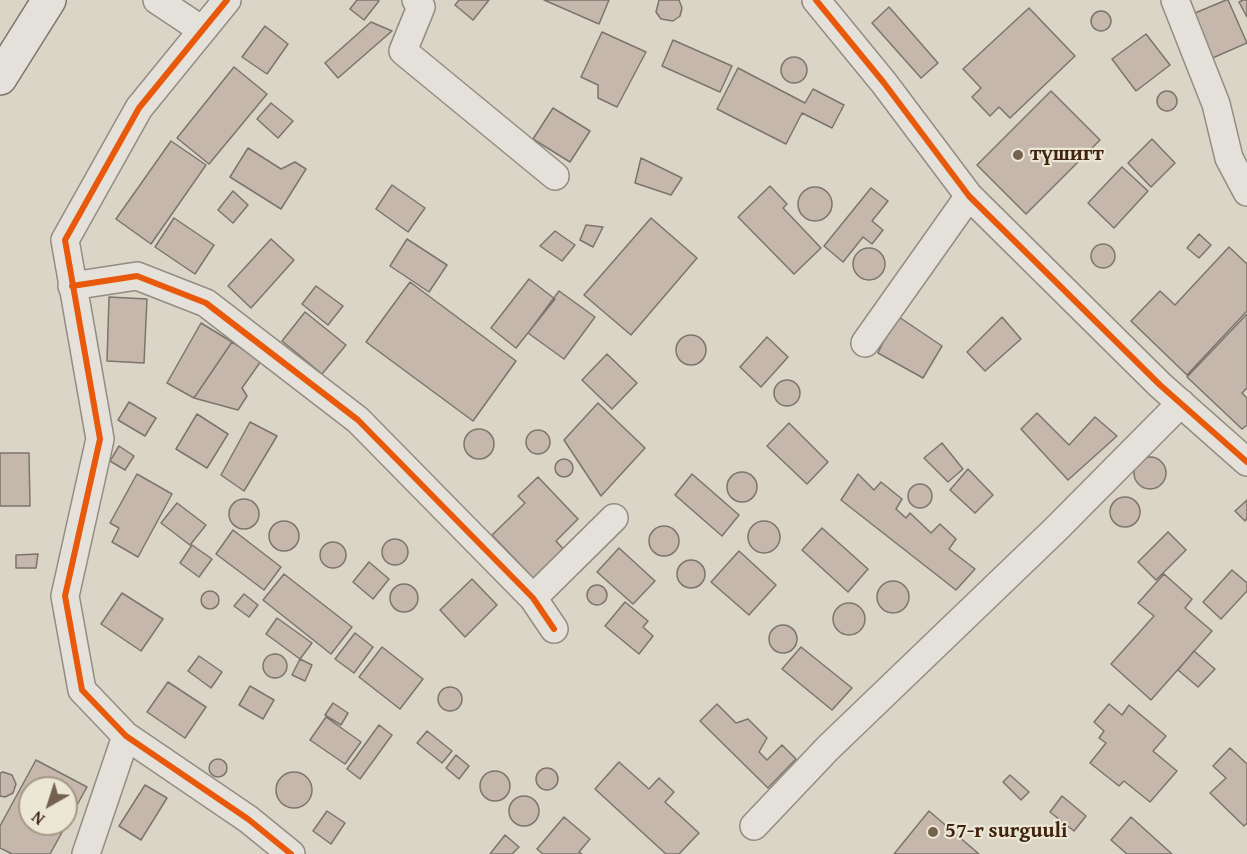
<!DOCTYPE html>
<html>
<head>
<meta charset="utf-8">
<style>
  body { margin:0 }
  #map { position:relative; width:1247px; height:854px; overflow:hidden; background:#dad5c6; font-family:"Gentium Book Plus",serif }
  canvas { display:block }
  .north { position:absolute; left:18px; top:776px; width:60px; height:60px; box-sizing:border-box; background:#ece7d5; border:2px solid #a79986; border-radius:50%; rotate:219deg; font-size:16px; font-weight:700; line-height:24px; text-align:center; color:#3f230f }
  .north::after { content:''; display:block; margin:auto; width:21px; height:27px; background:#75614f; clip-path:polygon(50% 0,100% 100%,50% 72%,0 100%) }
</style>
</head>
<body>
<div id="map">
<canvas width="1247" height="854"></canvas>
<div class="north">N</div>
</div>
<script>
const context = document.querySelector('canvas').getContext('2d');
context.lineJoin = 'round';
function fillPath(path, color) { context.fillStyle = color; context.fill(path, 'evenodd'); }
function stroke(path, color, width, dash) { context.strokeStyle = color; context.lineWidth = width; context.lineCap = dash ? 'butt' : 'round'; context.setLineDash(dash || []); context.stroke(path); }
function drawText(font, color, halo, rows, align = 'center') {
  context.font = font + ' "Gentium Book Plus",serif'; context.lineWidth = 4.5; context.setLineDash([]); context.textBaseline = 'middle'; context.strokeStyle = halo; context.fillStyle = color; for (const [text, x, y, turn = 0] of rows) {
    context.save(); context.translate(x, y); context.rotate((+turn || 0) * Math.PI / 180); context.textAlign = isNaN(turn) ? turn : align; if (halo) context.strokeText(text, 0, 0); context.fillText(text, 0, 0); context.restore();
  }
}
const building = new Path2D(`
  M357 0H377L379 1 364 20 350 9Z
  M459 0H489L473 20 455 5Z
  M544 0H609L599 24Z
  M659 0H679L682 8 680 16 673 21 661 19 656 12Z
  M1226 0H1228L1247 43 1208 60 1188 16Z
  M1243 0H1247V17L1239 2Z
  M889 7 938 63 921 78 872 23Z
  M1029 8 1075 56 1010 118 999 107 990 116 972 97 981 88 963 69Z
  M1091 21a10 10 0 1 1 20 0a10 10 0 1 1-20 0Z
  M371 22 392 31 338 78 325 63Z
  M265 26 288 44 267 74 242 57Z
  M602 32 646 52 617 107 598 98V85L581 77Z
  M1146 34 1170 65 1136 91 1112 59Z
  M673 40 732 66 720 92 662 66Z
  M781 70a13 13 0 1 1 26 0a13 13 0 1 1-26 0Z
  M234 67 267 94 209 164 177 138Z
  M738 68 805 103 813 89 844 105 832 128 802 113 786 144 717 109Z
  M1051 91 1100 140 1026 214 977 165Z
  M1157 101a10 10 0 1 1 20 0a10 10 0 1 1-20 0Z
  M271 103 293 121 278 138 257 119Z
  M553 108 590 131 570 162 533 139Z
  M1152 139 1175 163 1151 187 1128 163Z
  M171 141 206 165 151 244 116 219Z
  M248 148 281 169 295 162 306 169 281 209 230 177Z
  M641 158 682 178 671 195 635 183Z
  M1122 167 1148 191 1114 228 1088 203Z
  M392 185 425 208 408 232 376 209Z
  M770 186 787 204 783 208 821 248 794 274 738 217Z
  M798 204a17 17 0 1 1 34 0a17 17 0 1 1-34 0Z
  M871 188 888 201 872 221 883 230 872 244 863 237 843 262 824 246Z
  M233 191 248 205 233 223 218 210Z
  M174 218 214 245 195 274 155 247Z
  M651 218 697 258 631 335 584 295Z
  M586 225 603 227 593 247 580 240Z
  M555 231 575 245 562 261 540 246Z
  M1199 234 1211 245 1199 258 1187 248Z
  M271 239 294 260 251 308 228 286Z
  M407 239 447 265 429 292 390 266Z
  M1091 256a12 12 0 1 1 24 0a12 12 0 1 1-24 0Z
  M1229 247 1247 264V311L1187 375 1131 321 1160 291 1175 305Z
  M853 264a16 16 0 1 1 32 0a16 16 0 1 1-32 0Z
  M529 279 555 299 516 348 491 328Z
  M410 282 516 361 473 421 366 342Z
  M316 286 343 306 328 325 302 304Z
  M559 291 595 317 564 359 528 333Z
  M109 297 147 299 144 363 107 361Z
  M305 312 346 345 322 374 282 341Z
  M1247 314V388L1242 393 1247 398V425L1242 429 1187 377Z
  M896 315 942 346 923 378 878 353Z
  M1002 317 1021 339 985 371 967 352Z
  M201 323 232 342 194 398 167 383Z
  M676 350a15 15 0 1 1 30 0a15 15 0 1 1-30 0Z
  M767 337 788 357 761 387 740 367Z
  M232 342 261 361 242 388 247 396 238 410 194 398Z
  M607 354 637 383 612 409 582 380Z
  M774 393a13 13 0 1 1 26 0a13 13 0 1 1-26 0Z
  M129 402 156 418 145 436 118 420Z
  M598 403 645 448 601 496 564 440Z
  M1037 413 1069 445 1095 417 1117 436 1068 480 1021 429Z
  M197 414 228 434 207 468 176 449Z
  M250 422 277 436 244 491 221 475Z
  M789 423 828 462 807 484 767 446Z
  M464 444a15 15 0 1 1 30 0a15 15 0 1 1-30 0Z
  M526 442a12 12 0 1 1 24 0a12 12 0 1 1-24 0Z
  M942 443 963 469 948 482 924 458Z
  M119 446 134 456 125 470 110 461Z
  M0 453H29L30 506H0Z
  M1134 473a16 16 0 1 1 32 0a16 16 0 1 1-32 0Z
  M555 468a9 9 0 1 1 18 0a9 9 0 1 1-18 0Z
  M968 469 993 495 975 513 950 490Z
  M727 487a15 15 0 1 1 30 0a15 15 0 1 1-30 0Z
  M137 474 172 494 138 557 112 542 119 528 110 523Z
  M692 474 739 515 722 536 675 495Z
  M858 474 874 490 881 482 902 499 896 509 906 518 910 513 931 533 940 524 956 539 949 549 975 569 956 590 841 500Z
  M538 477 578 519 556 541 567 553 537 582 492 535 525 503 518 496Z
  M908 496a12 12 0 1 1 24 0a12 12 0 1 1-24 0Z
  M1110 512a15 15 0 1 1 30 0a15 15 0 1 1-30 0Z
  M229 514a15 15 0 1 1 30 0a15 15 0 1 1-30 0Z
  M1247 500V518L1245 521 1235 511Z
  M177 503 206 525 190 545 161 523Z
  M269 536a15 15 0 1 1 30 0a15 15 0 1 1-30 0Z
  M748 537a16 16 0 1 1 32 0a16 16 0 1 1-32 0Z
  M649 541a15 15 0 1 1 30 0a15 15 0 1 1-30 0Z
  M822 528 868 569 848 592 802 550Z
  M233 530 281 567 264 590 216 554Z
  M1168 532 1186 550 1156 580 1138 562Z
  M382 552a13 13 0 1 1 26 0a13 13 0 1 1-26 0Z
  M320 555a13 13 0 1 1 26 0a13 13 0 1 1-26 0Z
  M192 545 212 559 199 577 180 563Z
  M619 548 655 581 633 604 597 572Z
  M739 551 776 585 749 615 711 582Z
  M38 554 36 568H16V555Z
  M677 574a14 14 0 1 1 28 0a14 14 0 1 1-28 0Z
  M369 562 389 579 373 599 353 582Z
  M1232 570 1247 583V591L1221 619 1203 602Z
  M284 574 352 627 331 654 263 600Z
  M1164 574 1192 599 1185 608 1212 631 1151 700 1111 664 1154 616 1138 603Z
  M472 579 497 605 465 637 440 610Z
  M877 597a16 16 0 1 1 32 0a16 16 0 1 1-32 0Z
  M390 598a14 14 0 1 1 28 0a14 14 0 1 1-28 0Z
  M587 595a10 10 0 1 1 20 0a10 10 0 1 1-20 0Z
  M201 600a9 9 0 1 1 18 0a9 9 0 1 1-18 0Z
  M122 593 163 619 141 651 101 624Z
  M244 594 258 605 249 617 234 606Z
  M625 602 648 621 643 627 653 636 639 654 605 626Z
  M833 619a16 16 0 1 1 32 0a16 16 0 1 1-32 0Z
  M277 618 312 643 300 659 266 634Z
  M769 639a14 14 0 1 1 28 0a14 14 0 1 1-28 0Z
  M355 633 373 647 354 673 335 659Z
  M382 647 423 679 400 709 359 677Z
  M801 647 852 688 832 710 782 669Z
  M1194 651 1215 669 1198 687 1178 670Z
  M263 666a12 12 0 1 1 24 0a12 12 0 1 1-24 0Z
  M199 656 222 672 211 688 188 671Z
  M300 659 312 665 305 681 292 675Z
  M168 682 206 707 185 738 147 712Z
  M250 686 274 700 263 719 239 705Z
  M438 699a12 12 0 1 1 24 0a12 12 0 1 1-24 0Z
  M333 703 348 713 341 725 325 715Z
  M717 704 736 723 748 719 767 738 759 752 767 760 782 745 796 759 768 788 700 721Z
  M1109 704 1122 715 1129 705 1166 736 1153 751 1177 771 1150 802 1124 781 1119 786 1090 763 1106 743 1099 738 1104 731 1094 722Z
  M326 717 361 742 345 764 310 740Z
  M379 725 392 735 360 779 347 769Z
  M427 731 452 751 442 763 417 743Z
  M1230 748 1247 764V823L1244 826 1210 793 1226 778 1213 766Z
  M456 755 469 766 459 779 446 768Z
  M209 768a9 9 0 1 1 18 0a9 9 0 1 1-18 0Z
  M36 760 87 787 50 854H12L0 848V826ZM30 788H66V824H30Z
  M619 762 649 789 659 778 674 792 665 802 699 833 679 854H666L595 789Z
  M536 779a11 11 0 1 1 22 0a11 11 0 1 1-22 0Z
  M480 786a15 15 0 1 1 30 0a15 15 0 1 1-30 0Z
  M3 772 12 775 16 784 13 793 5 797 0 796V773Z
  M276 790a18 18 0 1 1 36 0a18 18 0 1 1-36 0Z
  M1010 775 1029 792 1021 800 1003 782Z
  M145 785 167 798 141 840 119 826Z
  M1062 796 1086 816 1074 831 1050 812Z
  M509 811a15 15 0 1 1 30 0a15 15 0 1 1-30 0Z
  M327 811 345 823 331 844 313 831Z
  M929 811 979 854H894Z
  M564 817 590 839 579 852 582 854H543L537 849Z
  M1131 817 1172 854H1127L1111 840Z
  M505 835 519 847 512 854H490Z`);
fillPath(building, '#c5b7ac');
stroke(building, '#7c756a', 1.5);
const minor = new Path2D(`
  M157 0 202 30
  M227 0 139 108 65 240 100 439 65 596 82 690 126 736 248 819 291 854
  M416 0 421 7 403 51 555 176
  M816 0 884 83 969 196 1160 385 1247 462
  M1175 0 1216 104 1229 158 1247 192
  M72 286 137 276 206 303 358 420 533 598 554 629
  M865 343 969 196
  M533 598 614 518
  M754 826 828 748 1055 530 1181 403
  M86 854 126 736`);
const secondary = new Path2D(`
  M0 78 49 0`);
stroke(minor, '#938c82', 30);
stroke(secondary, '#7c756a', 36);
stroke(minor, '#e3e1d9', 27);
stroke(secondary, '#e3e1d9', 33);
stroke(new Path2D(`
  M227 0 139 108 65 240 100 439 65 596 82 690 126 736 248 819 291 854
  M816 0 884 83 969 196 1160 385 1247 462
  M72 286 137 276 206 303 358 420 533 598 554 629`), '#e8590c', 6);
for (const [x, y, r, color] of [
  [1018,155,6,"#75614f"],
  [933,832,6,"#75614f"]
]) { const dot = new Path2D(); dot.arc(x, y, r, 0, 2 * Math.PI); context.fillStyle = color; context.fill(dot); stroke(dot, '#ece7d5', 2); }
drawText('bold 21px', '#3f230f', '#ece7d5', [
  ["түшигт",1030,155],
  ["57-r surguuli",945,832]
], 'left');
</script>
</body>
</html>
